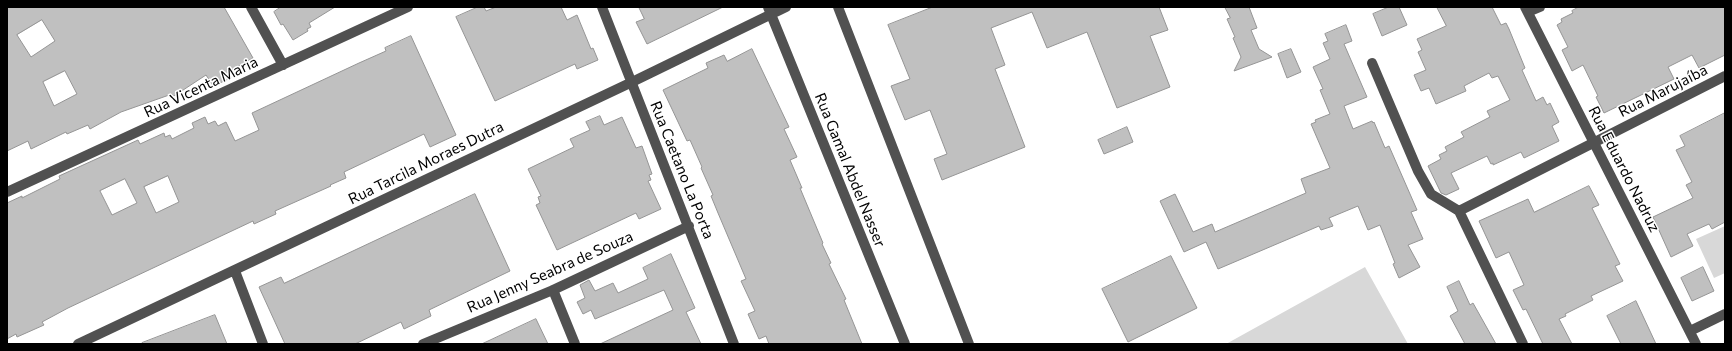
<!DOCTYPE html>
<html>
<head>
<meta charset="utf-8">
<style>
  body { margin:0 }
  #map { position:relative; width:1732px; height:351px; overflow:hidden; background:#fff; font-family:Commissioner,sans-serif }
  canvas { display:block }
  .frame { position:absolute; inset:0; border:8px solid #000; pointer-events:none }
</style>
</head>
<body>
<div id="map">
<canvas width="1732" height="351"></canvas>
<div class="frame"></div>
</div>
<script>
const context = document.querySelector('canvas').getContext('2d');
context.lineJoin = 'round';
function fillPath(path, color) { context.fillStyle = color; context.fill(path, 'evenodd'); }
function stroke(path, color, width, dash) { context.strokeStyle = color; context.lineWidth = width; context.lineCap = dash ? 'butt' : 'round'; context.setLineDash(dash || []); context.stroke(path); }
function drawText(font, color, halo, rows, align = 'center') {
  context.font = font + ' Commissioner,sans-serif'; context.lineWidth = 3; context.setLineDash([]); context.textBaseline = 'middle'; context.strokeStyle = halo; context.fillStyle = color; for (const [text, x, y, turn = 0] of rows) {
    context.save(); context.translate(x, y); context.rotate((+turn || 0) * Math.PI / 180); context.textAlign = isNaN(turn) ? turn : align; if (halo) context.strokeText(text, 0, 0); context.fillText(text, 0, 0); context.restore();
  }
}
fillPath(new Path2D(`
  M1725 226V273L1714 278 1696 239Z
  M1365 267 1408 344H1226Z`), '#d8d8d8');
const building = new Path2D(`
  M7 7H224L253 58 228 72 231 78 213 86 206 75 174 96 172 94 121 112 90 129 88 125 67 134 66 132 31 149 28 141 7 151ZM42 20 55 41 31 57 17 35ZM65 71 77 94 54 106 43 82Z
  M281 7H335L309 23 311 27 307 29 308 31 293 40 283 24 281 25 274 12Z
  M478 7H484L486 11 496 7H561L567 20 577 15 591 49 593 48 598 60 577 69 575 64 495 101 456 17Z
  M639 7H723L647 44 636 22 644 19Z
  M933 7H1159L1168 30 1150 36 1170 87 1117 108 1087 32 1047 48 1032 12 991 28 1005 65 995 69 1025 147 942 180 934 159 947 154 930 110 905 120 891 86 910 79 888 25Z
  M1225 7H1249L1257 28 1251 30 1259 49 1272 57 1234 71 1241 57 1233 38 1235 37 1227 19 1230 18Z
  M1389 7H1399L1407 25 1382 36 1373 14Z
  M1437 7H1492L1501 25 1506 23 1509 29 1525 68 1522 70 1536 101 1543 97 1547 105 1550 103 1559 122 1552 126 1559 141 1524 158 1521 152 1493 165V163L1491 164 1487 156 1451 173 1459 189 1446 195 1441 193 1428 166 1441 159 1439 155 1447 151 1445 147 1464 137 1461 132 1490 117 1487 111 1510 100 1498 76 1492 78 1489 73 1464 86 1466 91 1436 104 1429 88 1421 91 1414 75 1426 70 1418 52 1422 50 1417 39 1446 26Z
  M1579 7H1725V55L1699 68 1692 55 1668 67 1674 79 1604 113 1596 97 1598 96 1583 65 1572 71 1562 50 1568 47 1557 25 1562 22 1561 19 1573 13 1572 11Z
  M1346 25 1352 41 1344 44 1367 97 1344 106 1353 129 1372 121 1373 123 1374 122 1385 148 1389 146 1417 210 1411 212 1423 239 1408 245 1420 267 1399 278 1393 264 1395 263 1380 225 1368 230 1358 206 1329 218 1333 226 1321 230 1319 226 1218 269 1206 242 1184 252 1160 201 1175 194 1193 232 1212 224 1215 232 1306 193 1301 179 1330 168 1311 124 1316 122 1315 120 1330 114 1320 90 1323 89 1313 67 1330 59 1323 43 1328 41 1325 34Z
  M411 36 456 135 430 147 424 134 344 172 346 178 330 185 331 186 275 211 276 214 254 224 253 221 68 308 42 322 44 325 17 337 16 334 7 339V203L22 196V198L60 179 59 176 138 140 140 144 164 133 165 137 170 135 172 139 194 128 192 123 205 117 208 124 215 121 218 126 226 122 235 141 259 130 252 113 359 63 386 51 385 48ZM168 176 179 202 156 213 144 187ZM125 179 137 203 112 215 100 191Z
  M752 49 789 127 784 129 797 157 790 160 802 188H800L823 243 822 244 831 263 829 264 846 299 844 300 862 344H769L766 336 759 339 748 314 755 311 741 281 746 279 718 213 711 196 713 195 701 168 702 167 690 140 687 141 663 90 708 68 706 63 724 55 727 61Z
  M1291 49 1301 72 1287 78 1278 54Z
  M1725 113V222L1712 229 1709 224 1687 234 1693 246 1671 257 1653 217 1693 198 1686 185 1692 182 1676 150 1685 146 1680 136Z
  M600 116 604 125 622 117 636 148 642 146 652 174 649 175 651 180 648 181 661 209 639 219 636 213 557 250 536 205 540 203 538 197 541 196 528 169 574 147 570 139 590 130 586 122Z
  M1127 127 1133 142 1104 154 1098 140Z
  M1589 186 1599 205 1592 208 1620 264 1615 266 1623 281 1591 296 1593 300 1565 314 1566 316 1559 319 1572 344H1543L1526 309 1523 310 1513 290 1524 285 1509 252 1496 258 1479 221 1528 199 1534 212Z
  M475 194 510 271 429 310 431 316 404 329 401 322 355 344H285L259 287 281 277 284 283Z
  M671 254 695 308 686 312 701 344H600L673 310 664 290 595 319 591 310 583 314 577 302 585 298 580 285 589 280 595 291 613 283 618 293 648 279 643 268Z
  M1171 256 1197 308 1128 342 1102 289Z
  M1703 267 1714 291 1692 301 1681 278Z
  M1459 281 1470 305 1473 303 1496 344H1465L1450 316 1458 311 1447 287Z
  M1636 301 1656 344H1621L1607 316Z
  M215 315 227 344H142V343Z
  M536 319 548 344H482Z`);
fillPath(building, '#c0c0c0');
stroke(building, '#959595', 1);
stroke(new Path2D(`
  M251 7 283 65
  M602 7 734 344
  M768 7 905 344
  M838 7 969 344
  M1525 7 1696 344
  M1528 12 1540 7
  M1372 63 1418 171 1431 194 1459 211 1523 344
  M7 192 408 7
  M1459 211 1725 76
  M235 271 263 344
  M553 290 575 344
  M1690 331 1725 314
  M78 344 630 83 786 7
  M423 344 553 290 689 226`), '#515151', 10);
drawText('15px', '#000', '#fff', [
  ["Rua Vicenta Maria",201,87,-25],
  ["Rua Marujaíba",1663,91,-27],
  ["Rua Tarcila Moraes Dutra",426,163,-26],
  ["Rua Eduardo Nadruz",1624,169,63],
  ["Rua Caetano La Porta",682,170,68],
  ["Rua Gamal Abdel Nasser",850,170,68],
  ["Rua Jenny Seabra de Souza",550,272,-24]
]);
</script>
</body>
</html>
